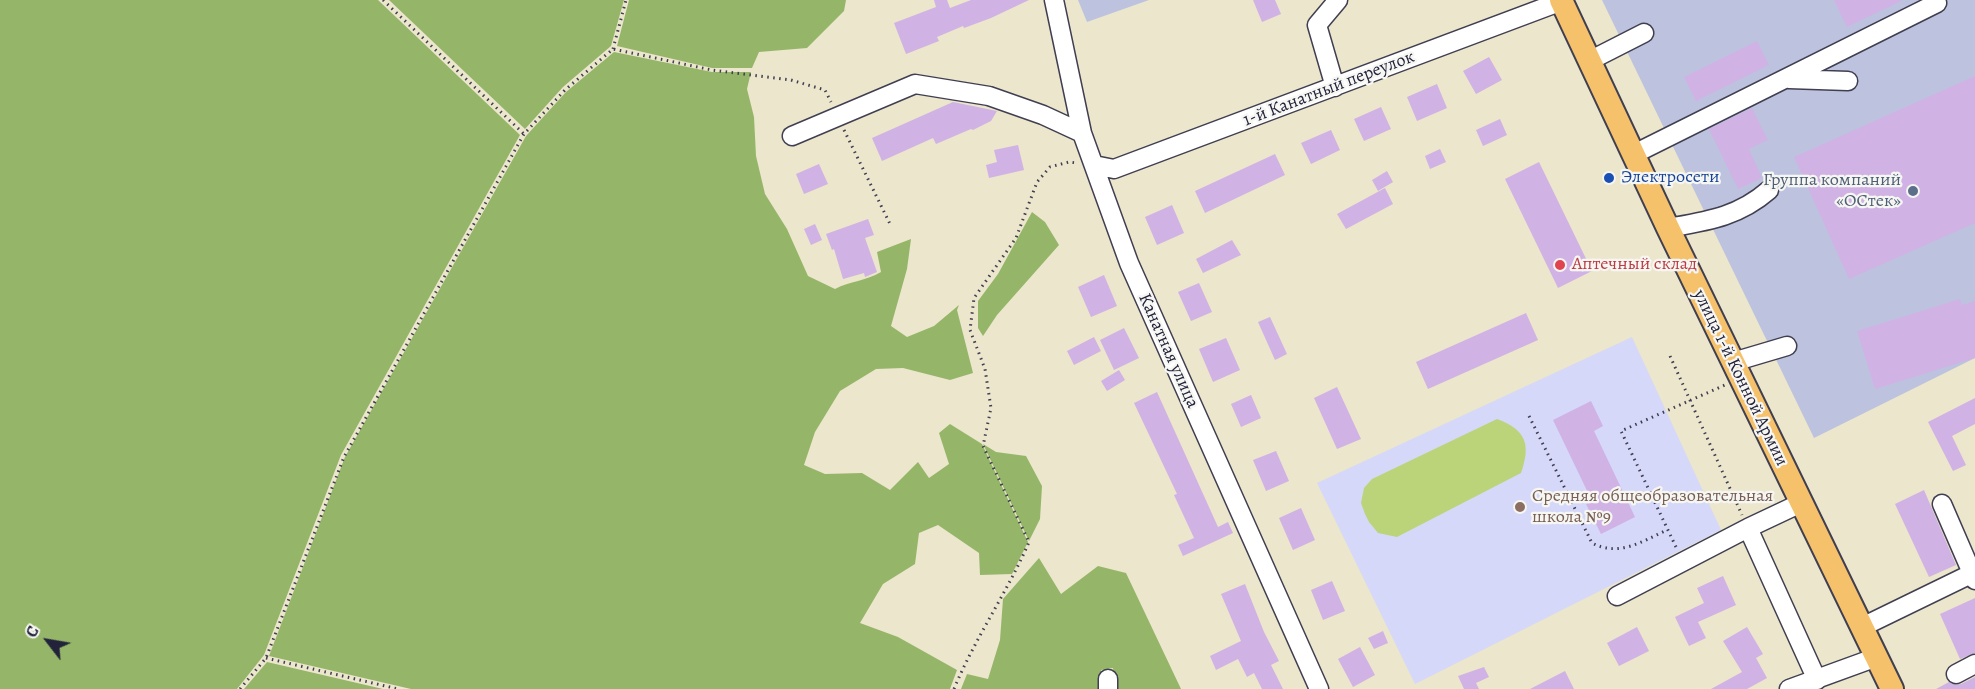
<!DOCTYPE html>
<html>
<head>
<meta charset="utf-8">
<style>
  body { margin:0 }
  #map { position:relative; width:1975px; height:689px; overflow:hidden; background:#ebe6cc; font-family:Alegreya,serif }
  canvas { display:block }
  .north { position:absolute; left:18px; top:611px; width:60px; height:60px; -webkit-text-stroke:4px #f6f6f2; paint-order:stroke; rotate:301deg; font-size:16px; font-weight:700; line-height:24px; text-align:center; color:#22223b }
  .north::after { content:''; display:block; margin:auto; width:21px; height:27px; background:#22223b; clip-path:polygon(50% 0,100% 100%,50% 72%,0 100%) }
</style>
</head>
<body>
<div id="map">
<canvas width="1975" height="689"></canvas>
<div class="north">С</div>
</div>
<script>
const context = document.querySelector('canvas').getContext('2d');
context.lineJoin = 'round';
function fillPath(path, color) { context.fillStyle = color; context.fill(path, 'evenodd'); }
function stroke(path, color, width, dash) { context.strokeStyle = color; context.lineWidth = width; context.lineCap = dash ? 'butt' : 'round'; context.setLineDash(dash || []); context.stroke(path); }
function drawText(font, color, halo, rows, align = 'center') {
  context.font = font + ' Alegreya,serif'; context.lineWidth = 4.5; context.setLineDash([]); context.textBaseline = 'middle'; context.strokeStyle = halo; context.fillStyle = color; for (const [text, x, y, turn = 0] of rows) {
    context.save(); context.translate(x, y); context.rotate((+turn || 0) * Math.PI / 180); context.textAlign = isNaN(turn) ? turn : align; if (halo) context.strokeText(text, 0, 0); context.fillText(text, 0, 0); context.restore();
  }
}
fillPath(new Path2D(`
  M1632 337 1721 530 1415 684 1317 483Z`), '#d5d8f9');
fillPath(new Path2D(`
  M1078 0H1149L1087 22Z
  M1602 0H1975V358L1814 438Z`), '#bdc3de');
fillPath(new Path2D(`
  M1497 419C1526 430 1531 444 1521 473L1397 537 1378 533 1369 522 1365 514 1361 503 1364 488 1372 479Z`), '#bcd479');
fillPath(new Path2D(`
  M0 0H378L520 135 341 455 264 655 237 689H0Z
  M389 0H624L611 46 563 87 525 129Z
  M629 0H846L844 11 807 48 759 52 752 68H712L617 46Z
  M614 52 712 72H751L747 89 754 117 756 156 765 194 787 229 808 276 835 289C850 281 866 281 881 272L877 252 911 239 907 269 891 326 907 337 934 326 959 305 957 310 973 373 950 380 903 368 876 369 840 391 815 432 804 465 825 474 862 473 890 490 918 462 929 478 949 464 939 433 950 424 982 444 1028 542 1012 574 980 575 979 553 938 525 919 533 915 564 883 584 860 623 898 637 957 670 950 689H411L269 656 345 457 526 136 566 92Z
  M1032 212 1045 222 1059 245 997 315 983 336 978 328V301L998 274Z
  M983 444 996 452 1026 456 1042 486 1040 519 1029 541Z
  M1039 558 1061 594 1098 566 1126 573 1181 689H1115L1113 668 1101 670 1102 689H961L967 674 988 679 1000 640 1003 599Z
  M267 662 383 689H244Z`), '#95b669');
fillPath(new Path2D(`
  M934 0H947L950 8 971 0H1029L991 18 964 28 963 26 937 37 939 41 906 54 894 23 936 7Z
  M1253 0H1275L1281 14 1262 22Z
  M1834 0H1903L1847 27Z
  M1757 41 1769 65 1696 101 1684 77Z
  M1489 57 1502 80 1476 94 1463 71Z
  M1975 76V223L1849 279 1794 157Z
  M1437 84 1447 108 1417 121 1407 97Z
  M953 102 997 111 991 121 973 130 971 129 936 144 933 138 882 161 872 138Z
  M1381 107 1391 129 1364 141 1354 119Z
  M1752 108 1768 140 1749 149 1762 178 1738 189 1709 129Z
  M1500 119 1507 135 1483 146 1476 130Z
  M1331 130 1340 150 1311 164 1301 143Z
  M1018 145 1024 170 989 178 986 165 997 162 994 150Z
  M1440 149 1446 162 1430 169 1425 156Z
  M1275 154 1285 175 1205 213 1195 191Z
  M1539 162 1592 271 1558 288 1505 179Z
  M819 164 828 184 804 194 796 174Z
  M1387 171 1393 182 1378 191 1372 180Z
  M1385 188 1393 204 1346 229 1337 214Z
  M1172 205 1184 233 1157 245 1145 217Z
  M868 219 874 235 865 238 877 272 865 277 864 273 843 279 834 249 832 250 826 234Z
  M815 224 822 240 811 245 804 229Z
  M1232 240 1241 255 1203 273 1196 259Z
  M1104 275 1117 306 1091 317 1078 287Z
  M1199 283 1212 312 1191 321 1178 292Z
  M1960 299 1962 305 1975 301V358L1875 389 1857 331Z
  M1526 313 1538 340 1428 389 1416 362Z
  M1270 317 1287 354 1275 360 1258 322Z
  M1124 328 1139 358 1114 370 1100 340Z
  M1094 337 1101 351 1074 365 1067 351Z
  M1226 338 1240 370 1213 382 1199 349Z
  M1119 370 1125 380 1107 391 1101 381Z
  M1337 387 1361 439 1337 449 1314 398Z
  M1157 392 1218 527 1228 522 1233 533 1183 556 1178 545 1194 538 1174 495 1177 494 1134 403Z
  M1251 395 1261 418 1241 427 1231 404Z
  M1975 398V424L1952 436 1966 465 1953 471 1928 422Z
  M1591 401 1603 426 1594 431 1635 517 1601 534 1586 504 1592 501 1553 420Z
  M1276 451 1289 481 1266 491 1253 460Z
  M1924 490 1956 565 1929 577 1895 504Z
  M1301 508 1315 540 1293 550 1279 518Z
  M1723 576 1736 605 1698 622 1706 638 1689 646 1675 617 1704 603 1697 588Z
  M1332 581 1345 611 1323 620 1311 590Z
  M1245 584 1264 632 1279 661 1271 665 1283 689H1262L1254 673 1247 677 1238 659 1216 670 1210 656 1241 641 1221 594Z
  M1975 598V653L1960 659 1940 614Z
  M1637 627 1649 651 1619 666 1607 643Z
  M1747 627 1763 654 1756 658 1767 678 1747 689H1711L1742 672 1723 641Z
  M1383 631 1388 643 1374 649 1368 638Z
  M1360 647 1375 675 1353 687 1338 659Z
  M1484 667 1489 677 1476 683 1479 689H1464L1458 676Z
  M1565 671 1574 689H1530Z
  M1975 677V689H1936L1949 682 1955 685 1961 684Z`), '#d0b2e5');
const minor = new Path2D(`
  M1054 0 1082 133 1129 263 1319 689
  M1591 60 1644 33
  M1789 79 1848 81
  M1335 87 1317 25 1338 0
  M792 136 915 84 989 96 1043 115 1082 133
  M1634 154 1937 3
  M1094 165 1114 169 1562 1
  M1668 228C1707 221 1738 217 1769 190
  M1733 362 1787 346
  M1942 504 1975 580
  M1748 528 1817 680
  M1617 596 1748 528 1801 503
  M1862 627 1975 572
  M1956 674 1975 664
  M1108 679V689
  M1789 689 1877 657`);
const major = new Path2D(`
  M1561 0 1668 228 1892 689`);
stroke(minor, '#403f51', 21);
stroke(major, '#403f51', 26);
stroke(new Path2D(`
  M383 0 524 134
  M613 49 626 0
  M844 130 890 224
  M1670 356 1742 515
  M1529 416 1592 543C1619 557 1641 542 1667 530
  M1676 547 1621 431 1725 385
  M266 658 398 689
  M240 689 266 658 344 457 524 134 565 90 613 49 712 70 791 80 825 90 831 102
  M954 689C975 638 1007 593 1029 542L983 446 991 408 985 369 970 330 974 298 1016 238 1037 182 1050 167 1069 162 1077 163`), '#403f51', 3, [1.5, 4.5]);
stroke(minor, '#fff', 18);
stroke(major, '#f5c16b', 22);
for (const [x, y, r, color] of [
  [1609,178,6,"#1a4fb4"],
  [1913,191,6,"#5c6f8a"],
  [1560,265,6,"#e0444e"],
  [1520,507,6,"#8d6e63"]
]) { const dot = new Path2D(); dot.arc(x, y, r, 0, 2 * Math.PI); context.fillStyle = color; context.fill(dot); stroke(dot, '#f6f6f2', 2); }
drawText('18px', '#22223b', '#f6f6f2', [
  ["1-й Канатный переулок",1329,89,-21],
  ["Канатная улица",1168,351,66],
  ["улица 1-й Конной Армии",1740,378,64]
]);
drawText('18px', '#164399', '#f6f6f2', [
  ["Электросети",1621,178]
], 'left');
drawText('18px', '#4e5e75', '#f6f6f2', [
  ["Группа компаний",1901,181],
  ["«ОСтек»",1901,202]
], 'right');
drawText('18px', '#be3a42', '#f6f6f2', [
  ["Аптечный склад",1572,265]
], 'left');
drawText('18px', '#785e54', '#f6f6f2', [
  ["Средняя общеобразовательная",1532,497],
  ["школа №9",1532,518]
], 'left');
</script>
</body>
</html>
